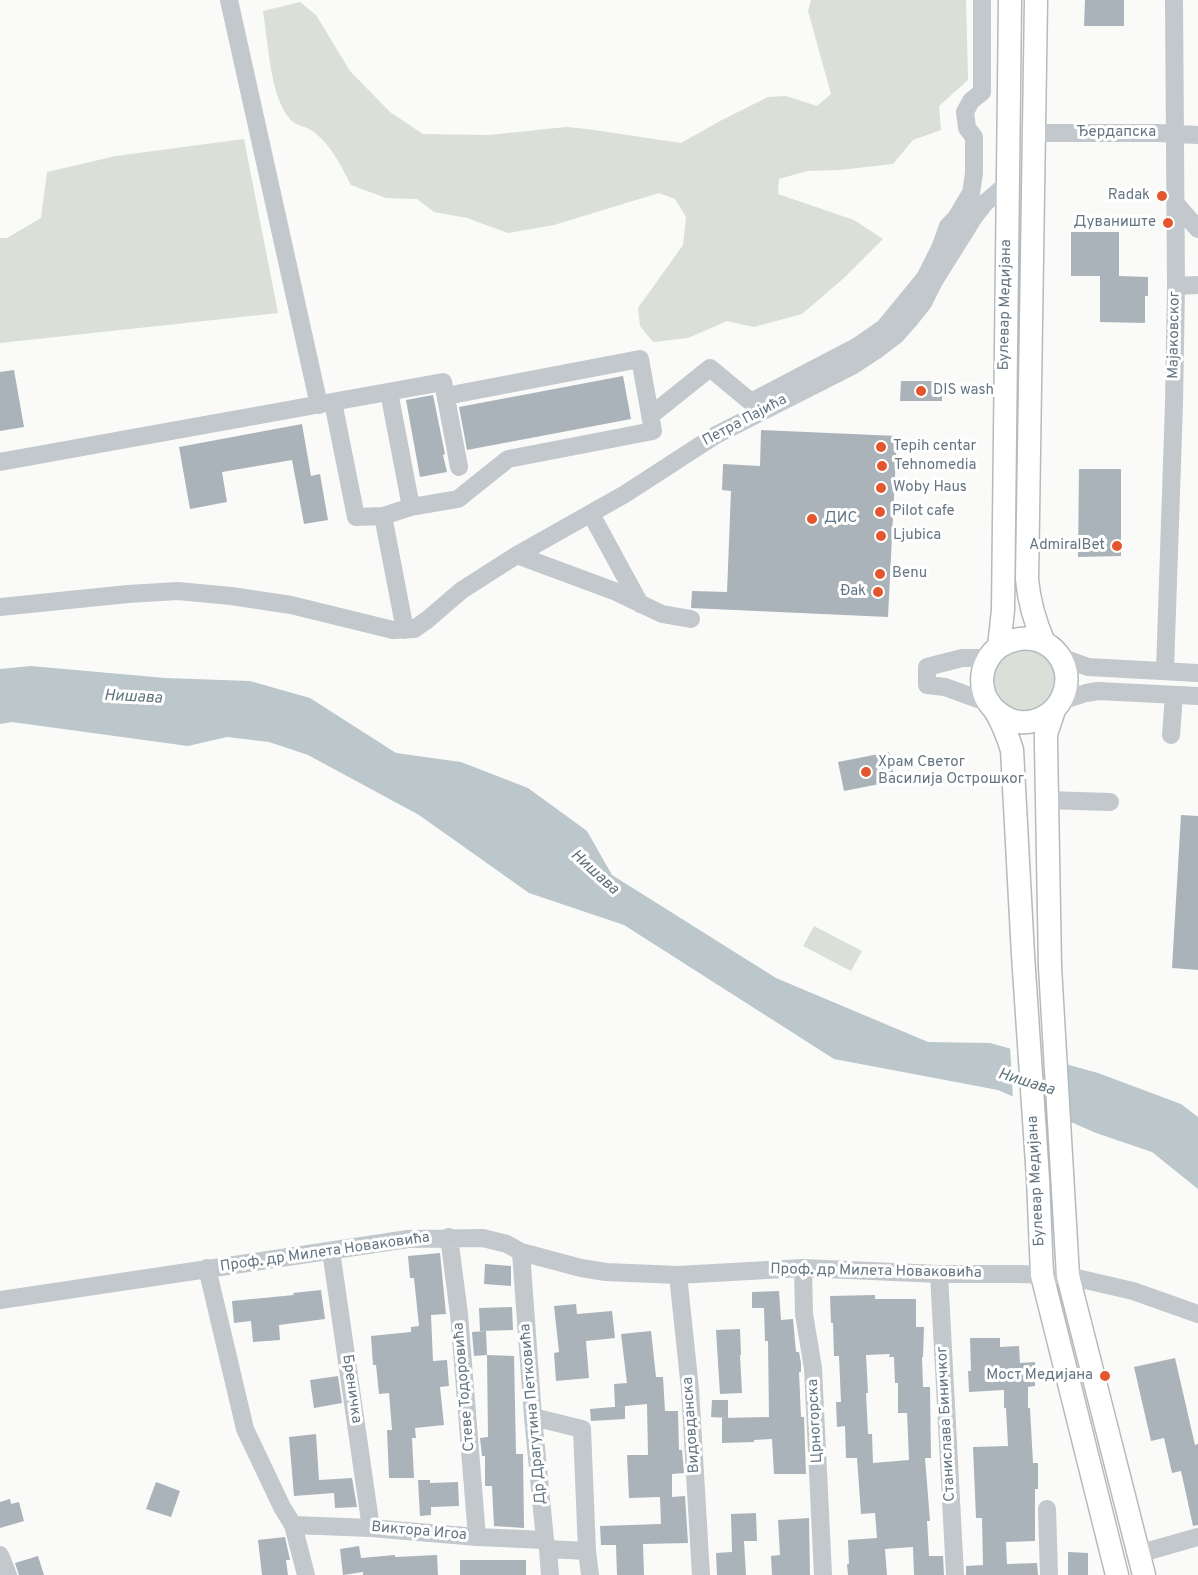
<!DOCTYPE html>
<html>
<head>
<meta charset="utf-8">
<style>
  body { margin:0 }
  canvas { display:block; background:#fafaf8 }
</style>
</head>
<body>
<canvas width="1198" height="1575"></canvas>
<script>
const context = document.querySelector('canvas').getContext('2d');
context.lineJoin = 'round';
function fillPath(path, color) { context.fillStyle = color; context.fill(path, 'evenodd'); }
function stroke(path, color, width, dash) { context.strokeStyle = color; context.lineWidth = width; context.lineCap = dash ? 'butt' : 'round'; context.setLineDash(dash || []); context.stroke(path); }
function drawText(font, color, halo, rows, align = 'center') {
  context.font = font + ' Overpass,sans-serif'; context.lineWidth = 6; context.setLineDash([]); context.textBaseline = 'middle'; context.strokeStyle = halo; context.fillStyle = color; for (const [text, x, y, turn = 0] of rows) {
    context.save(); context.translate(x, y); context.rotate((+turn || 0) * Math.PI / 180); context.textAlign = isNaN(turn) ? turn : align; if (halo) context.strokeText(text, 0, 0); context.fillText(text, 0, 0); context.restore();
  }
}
fillPath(new Path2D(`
  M811 0H966L968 80 939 106 941 130 913 140 893 164 840 170 807 171 779 179 778 194 854 220 883 239 844 278 802 314 754 327 727 321 688 338 653 342 640 326 638 308 683 245 686 217 675 199 659 193 554 225 508 233 467 218 434 212 417 199 386 198 351 185C340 164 333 148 314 132 307 126 295 126 290 119 270 97 268 41 263 11L300 2 316 15 350 71 390 112 423 134 489 135 566 127 587 129 681 143 720 121 768 97 786 96 817 106 831 94 808 11Z
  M244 139 278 313 0 343V238H7L41 218 47 172 116 156Z
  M993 680a31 31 0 1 1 62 0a31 31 0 1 1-62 0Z
  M814 926 862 951 851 971 803 946Z`), '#dadfd7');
fillPath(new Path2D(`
  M31 666 165 678 250 681 310 698 396 753 461 762 528 788 587 831 612 875 776 978 928 1042 990 1043 1098 1073 1181 1104 1198 1117V1189L1152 1152 1096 1133 998 1090 834 1059 624 925 529 893 419 815 308 755 269 742 227 737 188 746 12 722 0 724V669Z`), '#bbc7cb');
fillPath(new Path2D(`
  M1010 1045 1065 1061 1069 1124 1013 1100Z`), '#fafaf8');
fillPath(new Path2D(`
  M1085 0H1124V26H1084Z
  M1071 232H1119V276L1148 277V296H1145V323L1100 322V276H1071Z
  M14 370 24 427 0 431V372Z
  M623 376 631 419 467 450 459 407Z
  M901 381H942V401H900Z
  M433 395 445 454 443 455 447 472 420 477 406 400Z
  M302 424 311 476 320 474 328 520 304 524 292 460 222 472 227 502 190 509 179 447Z
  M761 430 897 436 888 617 691 608 692 591 727 592 731 491 722 490 723 464 760 466Z
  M1079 469H1121V556L1078 557Z
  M889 752 895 781 844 791 838 762Z
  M1181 815 1198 816V970L1172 968Z
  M440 1253 446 1314 431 1315 433 1361 447 1360 449 1386 440 1387 444 1425 415 1428 416 1438H412L414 1478H389L387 1430H392L389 1393 379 1394 376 1365H373L371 1336 411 1332V1327L419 1326 414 1278H410L408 1256Z
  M485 1264 511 1266V1286L484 1284Z
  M321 1290 325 1319 279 1325 280 1340 253 1342 251 1321 234 1323 232 1301 294 1295 293 1293Z
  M779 1291 781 1320 793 1319 796 1352H799L801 1363V1372H799L801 1417H804L806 1474H774L772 1439 754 1440V1442L722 1443V1418L769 1417 768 1341H765L764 1308H752V1292Z
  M875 1295V1299H916V1327H924L923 1357H922L923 1387H930L931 1458H925L930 1521H927L929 1556H943L944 1575H914L913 1547 885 1549 887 1575H848L847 1564H849L848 1540 877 1538 875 1513 861 1514 857 1458H846L845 1426 837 1427 836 1402H841L839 1356H834L833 1323H831L830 1296ZM890 1354 889 1357H894L895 1383H898V1413H907L909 1460 873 1463 872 1434H868L866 1393H868L866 1355Z
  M576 1304 577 1314 612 1311 615 1338 586 1341 589 1378 556 1381 554 1353 559 1352 554 1306Z
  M512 1307 513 1330 480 1331 479 1308Z
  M740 1329 741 1355H740L742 1393 720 1394 716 1330Z
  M486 1331 487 1355 474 1356 472 1332Z
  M651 1331 656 1377H663L665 1411H678L679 1450H682L684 1473 672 1474V1497L685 1496 688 1543 643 1544 644 1575H617L616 1545H601L600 1526 661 1524 660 1497 629 1498 627 1455H648L647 1404 615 1407 614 1384 627 1383 621 1334Z
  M970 1338H1000V1347L1019 1346 1020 1363 1035 1362V1386L1028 1387V1408H1030L1033 1463H1038V1489H1035V1541L1006 1542 1007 1564 1037 1563 1038 1575H966V1566L983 1565 982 1518H976L973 1447 1008 1446 1006 1408H1004V1390L969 1392 968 1371H971Z
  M487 1355 514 1356 516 1454H523L524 1528 494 1526 492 1486H485V1456H482L480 1438 488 1437Z
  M1175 1358 1195 1445 1198 1444V1525L1193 1526 1181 1471 1172 1473 1164 1438 1151 1441 1134 1367Z
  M338 1376 342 1403 314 1408 310 1380Z
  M712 1400H728V1418L711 1417Z
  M625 1406V1419L591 1421 590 1409Z
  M316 1434 319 1480 352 1478 357 1507 335 1508 334 1493 294 1496 289 1437Z
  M418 1480H430V1483L458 1482 459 1506 431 1507V1515L420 1516Z
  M156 1482 180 1491 171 1517 146 1509Z
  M10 1499 11 1504 19 1502 24 1521 0 1528V1502Z
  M756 1513 757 1541H744L746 1575H717L716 1553 732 1552 731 1514Z
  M809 1518 810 1575H772L771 1556 780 1555 778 1520Z
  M285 1537 290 1560H286L288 1575H262L258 1540Z
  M359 1546 361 1558 395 1555V1557L437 1555 438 1575H363V1572L343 1575 340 1549Z
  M1068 1552 1088 1553V1575H1068Z
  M38 1556 44 1575H19L15 1563Z
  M460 1560H526V1575H460Z`), '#aab3b9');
const major = new Path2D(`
  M1036 0 1027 579C1029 603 1035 622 1044 643
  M999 647 1003 610 1010 0
  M995 710C1002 716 1010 721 1019 722 1059 726 1083 677 1053 649 1043 640 1028 636 1015 640 991 645 977 669 984 693 986 701 992 706 996 712 1003 724 1008 737 1012 750L1023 955 1038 1179 1042 1275 1117 1575
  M1054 710 1046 734V744L1050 967 1068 1276 1144 1575`);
stroke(major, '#b5babe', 25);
stroke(new Path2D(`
  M229 0 319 405
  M1034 133H1158L1198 135
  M1176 204 1198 229
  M1176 286 1198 285
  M333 402 356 517 383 516 411 507 389 392
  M650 416 710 368 751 402 858 346 884 328 925 278 941 246 948 226 956 218 971 193 974 173V137L967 128 965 112 971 101 982 92V0
  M0 462 443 382 459 467
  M411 507 458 499 508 459 653 431 640 359 446 396
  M591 514 640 604
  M383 516 405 630
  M517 555 614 591 662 614 691 619
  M0 607 128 594 178 591 231 596 291 605 393 630 414 629 427 620 462 590 517 555 625 494 716 435 852 366 875 351 896 335 911 318 923 303 934 281 974 217 985 203 1007 184
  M1060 657 1088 667 1198 673
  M988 658H962L927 667V685L945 687 989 703
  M1165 670 1174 404 1176 286 1174 0
  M1061 701 1086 693 1098 691 1198 696
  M1171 735 1174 695
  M1047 800 1110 802
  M449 1237 459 1314 477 1537
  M331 1251 371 1528
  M521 1252 533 1417 545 1540 548 1549 550 1575
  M207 1268 245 1429 282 1507 293 1525 306 1575
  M803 1268 804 1314 813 1368 823 1575
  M939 1274 955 1575
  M678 1275 690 1389 701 1575
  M0 1300 408 1239 483 1238 507 1244 521 1252 581 1268 606 1272 678 1275 803 1268 939 1274H1018L1068 1276 1133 1291 1198 1314
  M533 1417 582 1429 587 1551 590 1575
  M1047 1509 1049 1575
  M293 1525 371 1528 477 1537 545 1540
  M548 1549 587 1551
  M1138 1554 1198 1537
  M0 1555 8 1575`), '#c3c8cc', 18);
stroke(major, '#fff', 22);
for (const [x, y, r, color] of [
  [1162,196,6,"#e4572e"],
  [1168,223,6,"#e4572e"],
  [921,391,6,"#e4572e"],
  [881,447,6,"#e4572e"],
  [882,466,6,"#e4572e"],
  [881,488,6,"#e4572e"],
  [880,512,6,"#e4572e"],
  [812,519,6,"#e4572e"],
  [881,536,6,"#e4572e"],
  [1117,546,6,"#e4572e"],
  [880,574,6,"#e4572e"],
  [878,592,6,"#e4572e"],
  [866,772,6,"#e4572e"],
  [1105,1376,6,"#e4572e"]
]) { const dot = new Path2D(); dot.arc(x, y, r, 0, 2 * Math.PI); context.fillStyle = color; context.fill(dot); stroke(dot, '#fff', 2); }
drawText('15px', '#657683', '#fff', [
  ["Ђердапска",1116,133],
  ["Булевар Медијана",1006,305,-89],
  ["Мајаковског",1175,335,-89],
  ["Петра Пајића",745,421,-28],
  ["Булевар Медијана",1037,1181,-93],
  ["Проф. др Милета Новаковића",325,1253,-8],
  ["Проф. др Милета Новаковића",876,1272,1],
  ["Стеве Тодоровића",465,1387,-95],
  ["Бреничка",351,1389,82],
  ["Др Драгутина Петковића",534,1414,-95],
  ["Црногорска",816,1421,-93],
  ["Станислава Биничког",947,1424,-93],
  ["Видовданска",692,1425,-94],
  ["Виктора Игоа",419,1532,5]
]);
drawText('15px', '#657683', '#fff', [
  ["Radak",1150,196,"right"],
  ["Дуваниште",1156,223,"right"],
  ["DIS wash",933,391],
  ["Tepih centar",893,447],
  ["Tehnomedia",894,466],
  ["Woby Haus",893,488],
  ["Pilot cafe",892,512],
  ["ДИС",824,519],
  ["Ljubica",893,536],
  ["AdmiralBet",1105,546,"right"],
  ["Benu",892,574],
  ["Đak",866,592,"right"],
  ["Храм Светог",878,763],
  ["Василија Острошког",878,780],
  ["Мост Медијана",1093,1376,"right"]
], 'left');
drawText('italic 16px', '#60757c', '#fff', [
  ["Нишава",133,698,3],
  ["Нишава",594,873,42],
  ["Нишава",1026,1083,17]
]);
</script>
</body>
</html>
